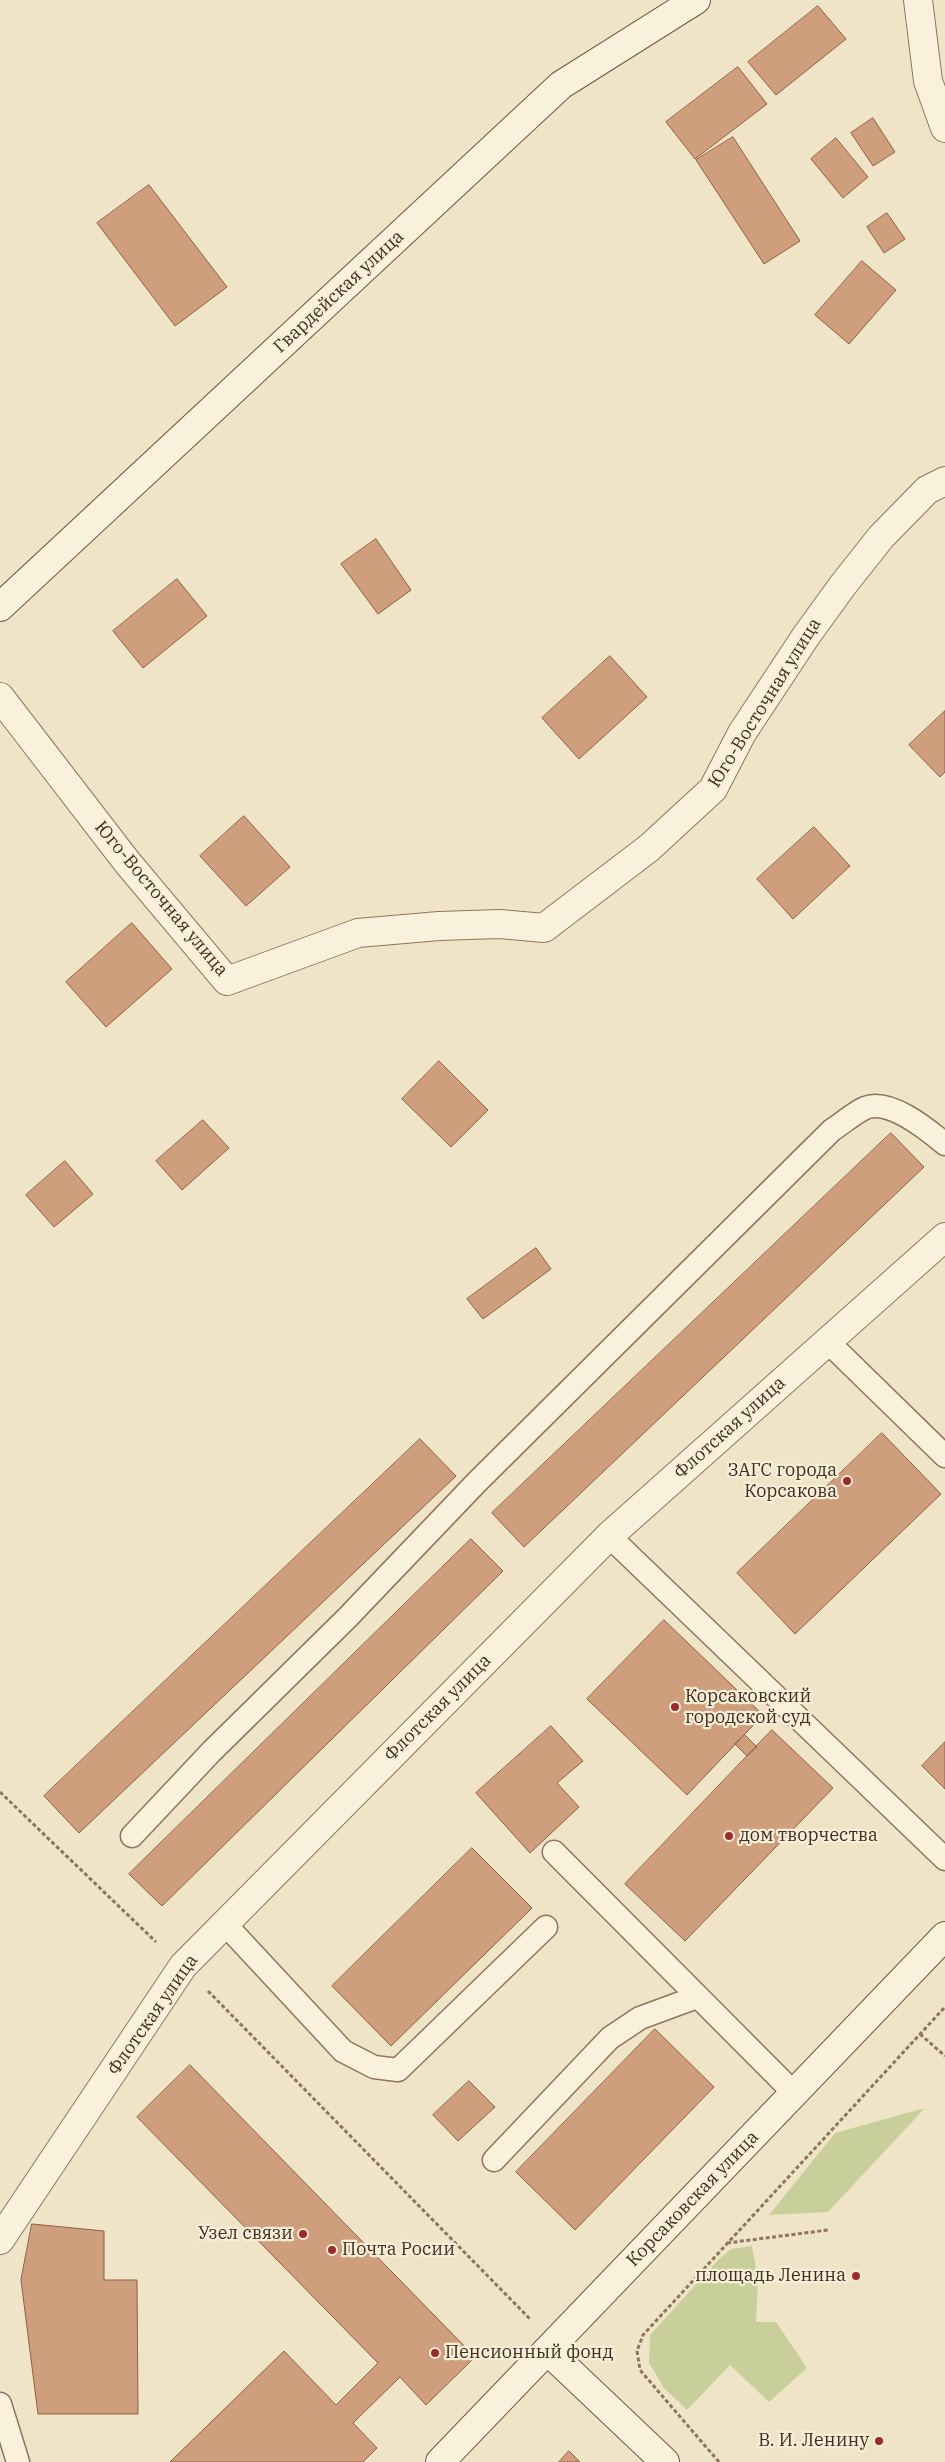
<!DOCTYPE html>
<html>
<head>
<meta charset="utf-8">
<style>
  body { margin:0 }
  canvas { display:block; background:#f0e4c8 }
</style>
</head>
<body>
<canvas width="945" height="2462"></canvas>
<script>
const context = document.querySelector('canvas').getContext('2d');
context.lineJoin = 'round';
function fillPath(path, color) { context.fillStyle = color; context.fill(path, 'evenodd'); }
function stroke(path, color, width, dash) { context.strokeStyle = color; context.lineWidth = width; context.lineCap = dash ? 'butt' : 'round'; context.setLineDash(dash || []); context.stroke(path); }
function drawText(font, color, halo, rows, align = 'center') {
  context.font = font + ' "IBM Plex Serif",serif'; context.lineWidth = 4.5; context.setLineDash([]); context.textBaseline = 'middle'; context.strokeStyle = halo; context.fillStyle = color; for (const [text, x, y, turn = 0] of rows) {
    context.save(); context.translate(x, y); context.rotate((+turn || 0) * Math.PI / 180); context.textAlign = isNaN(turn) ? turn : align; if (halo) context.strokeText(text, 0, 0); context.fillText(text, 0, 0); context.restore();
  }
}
fillPath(new Path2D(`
  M925 2108 828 2212 769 2215 835 2133Z
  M752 2246 758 2281 756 2322H776L807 2368 769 2402 730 2365 687 2410 664 2388 649 2363 650 2335 719 2259 731 2249Z`), '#c9cf9b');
const building = new Path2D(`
  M818 6 846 39 776 95 748 62Z
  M738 67 767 104 695 159 666 122Z
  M873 118 895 152 873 166 851 133Z
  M733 137 800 241 764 264 696 160Z
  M836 138 868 177 843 198 811 159Z
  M149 185 227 287 175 326 97 223Z
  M887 213 905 239 884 253 867 227Z
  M862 261 896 290 849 344 815 315Z
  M376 539 411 590 378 614 341 564Z
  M177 579 207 616 143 668 113 631Z
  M610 656 647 697 579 759 542 718Z
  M945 711V772L940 777 909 745Z
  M244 816 290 867 246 906 200 856Z
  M814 827 850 866 793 919 757 879Z
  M132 923 172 969 106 1027 66 982Z
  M439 1061 488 1110 451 1147 402 1099Z
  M203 1120 229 1148 182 1190 156 1161Z
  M891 1133 924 1167 524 1547 492 1513Z
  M65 1161 93 1194 54 1227 26 1195Z
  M536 1248 551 1269 483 1319 467 1299Z
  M882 1433 941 1494 795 1634 737 1573Z
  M420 1439 456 1476 79 1833 44 1796Z
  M471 1539 503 1571 162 1906 129 1874Z
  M664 1620 763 1715 687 1795 587 1699Z
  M551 1726 583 1761 557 1783 579 1807 530 1853 476 1793Z
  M772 1730 833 1788 685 1941 625 1884Z
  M745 1735 757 1747 747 1756 735 1744Z
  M945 1742V1789L922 1766Z
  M472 1848 532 1908 391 2046 332 1986Z
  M655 2029 714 2087 575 2230 516 2172Z
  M190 2065 475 2357 426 2405 400 2377 353 2423 377 2448 363 2462H170L284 2351 336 2405 378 2363 137 2117Z
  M469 2081 495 2107 458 2141 433 2115Z
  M32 2224 104 2231V2280H137L138 2414H38L21 2280Z
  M569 2451 580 2462H559Z`);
fillPath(building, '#cf9f7d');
stroke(building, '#8d5f41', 1);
const lane = new Path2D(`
  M827 1341 945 1456
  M609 1536 945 1859
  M132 1836 211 1752 347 1618 477 1482 832 1130C843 1123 854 1113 865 1108 890 1098 928 1130 945 1144
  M554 1852 794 2093
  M225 1924 343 2051 374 2067 398 2070 546 1927
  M494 2160 610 2038 640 2018 697 1997
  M0 2404 18 2462`);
const street = new Path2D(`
  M918 0 928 81 945 128
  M0 697 127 862 227 981 358 933 439 926 500 924 544 928 649 848 713 789 742 733 806 636 843 585 881 537 927 490 945 481
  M0 2240 183 1966 609 1536 945 1237`);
const secondary = new Path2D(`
  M0 607 561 85 696 0
  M548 2351 665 2462
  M440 2462 945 1936`);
stroke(lane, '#8d765c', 25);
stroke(street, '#8d765c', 30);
stroke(secondary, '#6f573f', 30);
stroke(new Path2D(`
  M0 1792 156 1942
  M208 1991 530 2319
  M920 2034 945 2056
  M727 2243 828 2230
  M719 2462 640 2370 637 2351 643 2335 945 2007`), '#8d765c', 3, [4, 2.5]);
stroke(lane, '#faf1dc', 22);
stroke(street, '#faf1dc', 28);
stroke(secondary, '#faf1dc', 28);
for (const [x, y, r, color] of [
  [847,1481,5,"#9e2a2b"],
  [675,1707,5,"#9e2a2b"],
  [729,1836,5,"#9e2a2b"],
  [303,2234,5,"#9e2a2b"],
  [332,2250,5,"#9e2a2b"],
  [856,2276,5,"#9e2a2b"],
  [435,2353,5,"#9e2a2b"],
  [879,2441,5,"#9e2a2b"]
]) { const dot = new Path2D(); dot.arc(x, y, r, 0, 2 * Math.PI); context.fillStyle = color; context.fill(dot); stroke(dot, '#f7eed8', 2); }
drawText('18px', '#3d2e20', '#f7eed8', [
  ["Гвардейская улица",339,292,-43],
  ["Юго-Восточная улица",765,703,-58],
  ["Юго-Восточная улица",161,899,50],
  ["Флотская улица",730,1428,-42],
  ["Флотская улица",438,1708,-45],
  ["Флотская улица",153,2015,-55],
  ["Корсаковская улица",693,2199,-46]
]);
drawText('18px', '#3d2e20', '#f7eed8', [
  ["ЗАГС города",837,1471],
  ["Корсакова",837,1492],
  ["Корсаковский",685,1697,"left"],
  ["городской суд",685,1718,"left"],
  ["дом творчества",739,1836,"left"],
  ["Узел связи",293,2234],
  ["Почта Росии",342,2250,"left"],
  ["площадь Ленина",846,2276],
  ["Пенсионный фонд",445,2353,"left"],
  ["В. И. Ленину",869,2441]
], 'right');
</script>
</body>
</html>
